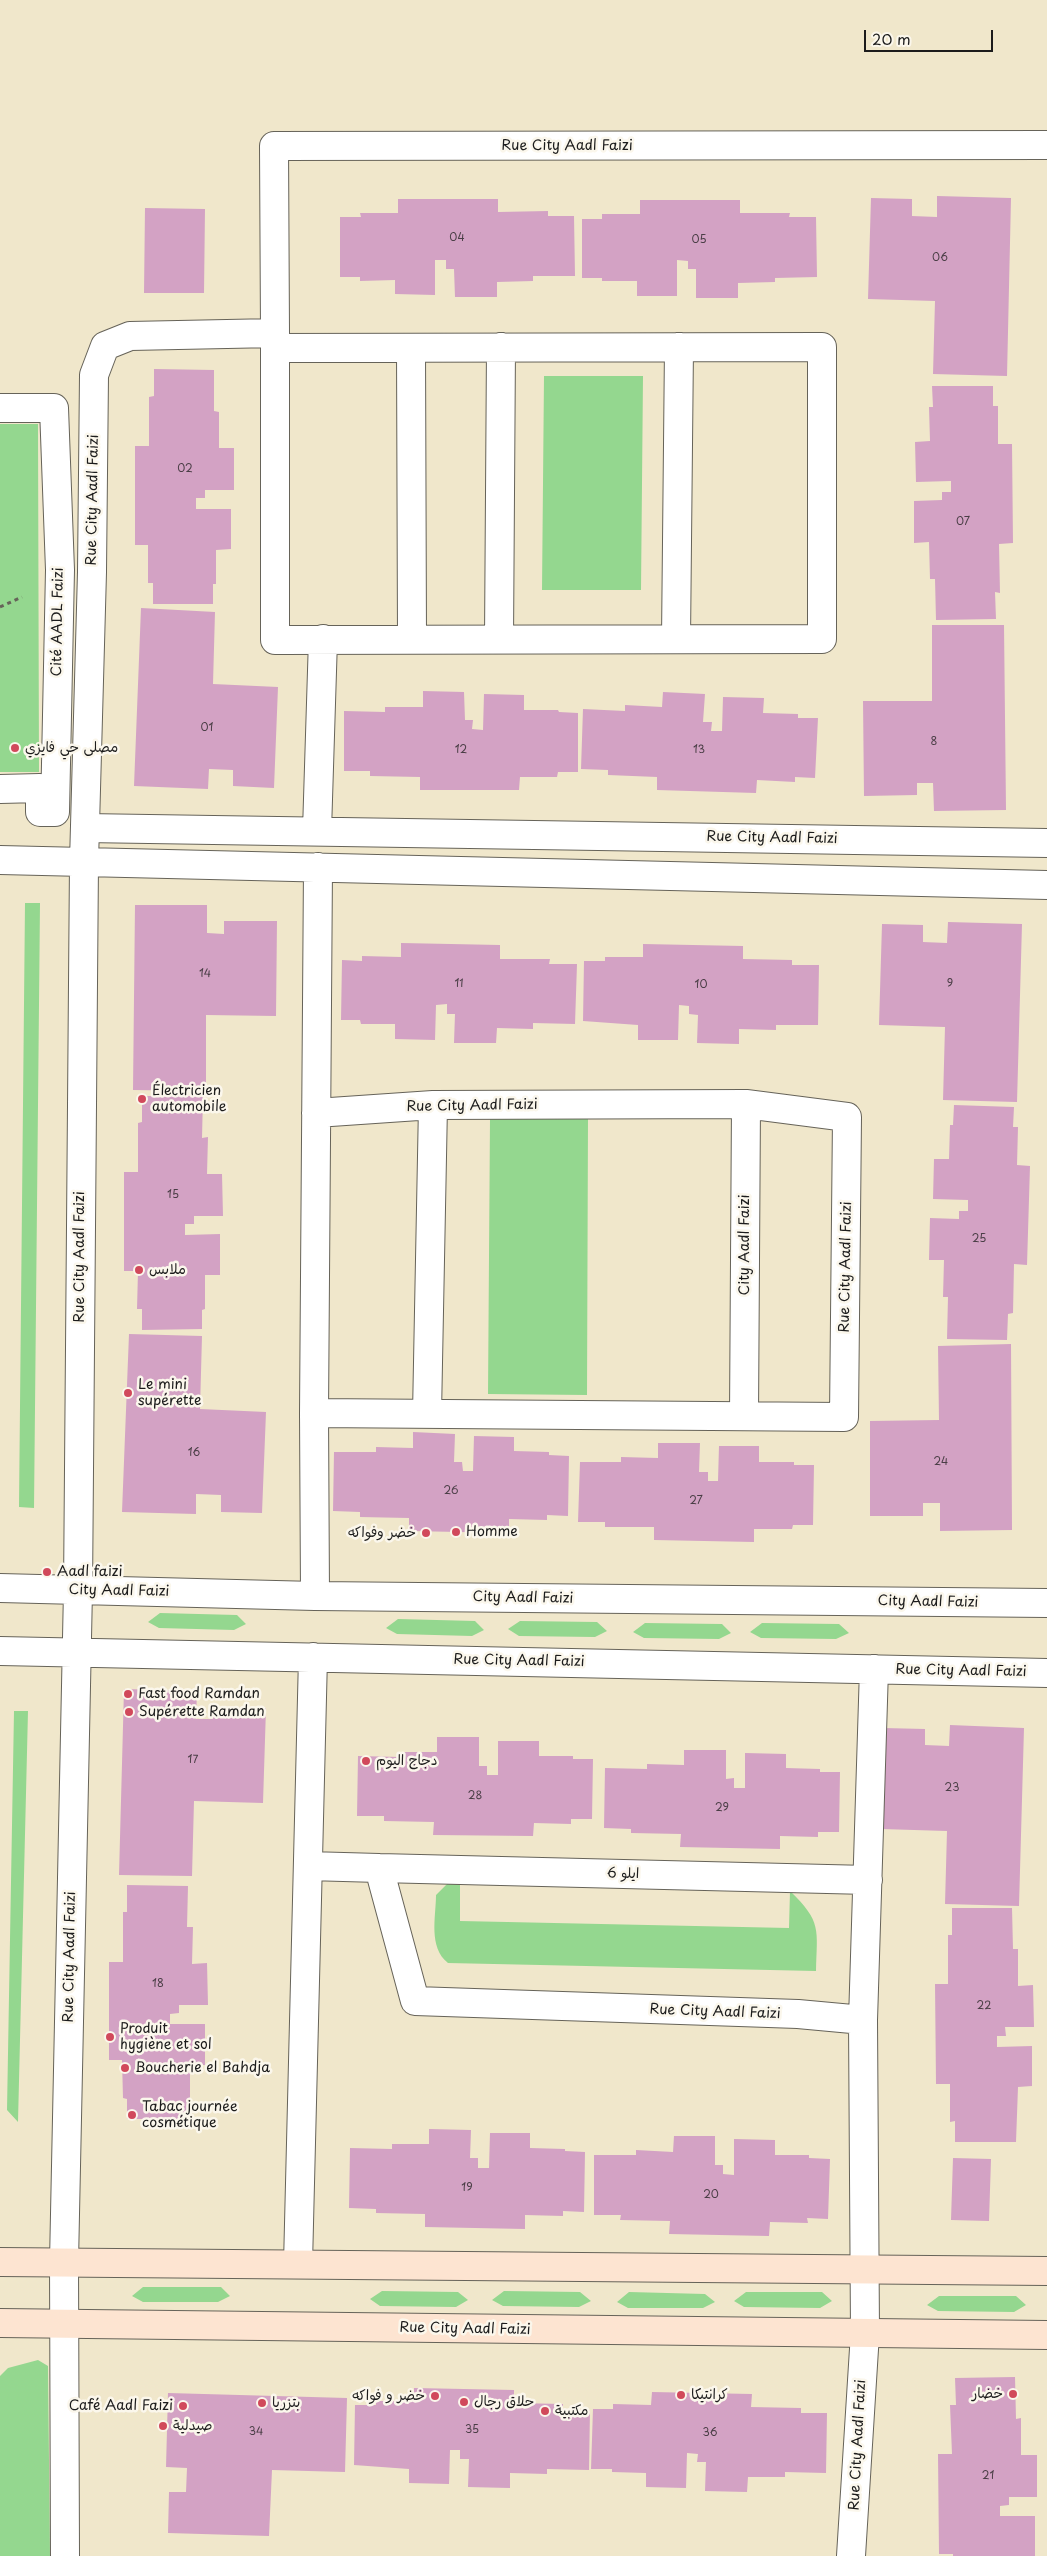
<!DOCTYPE html>
<html>
<head>
<meta charset="utf-8">
<style>
  body { margin:0 }
  #map { position:relative; width:1047px; height:2556px; overflow:hidden; background:#f0e7cb; font-family:"Playpen Sans",sans-serif }
  canvas { display:block }
  .scale { position:absolute; left:864px; top:30px; width:129px; height:22px; box-sizing:border-box; border:2px solid #1c1c1c; border-top:0; padding-left:6px; font-size:15px; line-height:18px; white-space:nowrap; color:#1c1c1c; -webkit-text-stroke:4px #fbf7ec; paint-order:stroke }
</style>
</head>
<body>
<div id="map">
<canvas width="1047" height="2556"></canvas>
<div class="scale">20 m</div>
</div>
<script>
const context = document.querySelector('canvas').getContext('2d');
context.lineJoin = 'round';
function fillPath(path, color) { context.fillStyle = color; context.fill(path, 'evenodd'); }
function stroke(path, color, width, dash) { context.strokeStyle = color; context.lineWidth = width; context.lineCap = dash ? 'butt' : 'round'; context.setLineDash(dash || []); context.stroke(path); }
function drawText(font, color, halo, rows, align = 'center') {
  context.font = font + ' "Playpen Sans","Playpen Sans Arabic",sans-serif'; context.lineWidth = 5; context.setLineDash([]); context.textBaseline = 'middle'; context.strokeStyle = halo; context.fillStyle = color; for (const [text, x, y, turn = 0] of rows) {
    context.save(); context.translate(x, y); context.rotate((+turn || 0) * Math.PI / 180); context.textAlign = isNaN(turn) ? turn : align; if (halo) context.strokeText(text, 0, 0); context.fillText(text, 0, 0); context.restore();
  }
}
fillPath(new Path2D(`
  M544 376H643L641 590H542Z
  M0 424H38L39 772H0Z
  M25 903H40L34 1508 19 1507Z
  M490 1119H588L587 1395 488 1394Z
  M160 1613 237 1615 246 1624 234 1630 159 1628 148 1622Z
  M398 1619 475 1621 484 1630 472 1636 397 1634 386 1628Z
  M520 1621 597 1622 607 1631 595 1637 519 1636 508 1629Z
  M645 1623 722 1624 731 1633 719 1639 644 1638 633 1632Z
  M762 1623 839 1624 849 1633 836 1639 761 1638 750 1632Z
  M14 1711H28L18 2122 7 2110Z
  M448 1883 460 1884V1921L789 1928 790 1891C822 1922 817 1929 816 1971L448 1963C428 1947 436 1917 436 1895Z
  M143 2287H221L230 2296 218 2302H143L132 2296Z
  M382 2291 458 2292 468 2300 456 2307 380 2306 370 2299Z
  M504 2291 580 2292 591 2301 579 2307 503 2306 492 2300Z
  M629 2292 705 2294 715 2302 703 2308H628L617 2302Z
  M746 2292H822L832 2301 820 2308 744 2307 734 2301Z
  M939 2296H1016L1026 2305 1014 2312 938 2311 927 2305Z
  M38 2360 48 2366 50 2556H0V2376L8 2368Z`), '#94d78f');
fillPath(new Path2D(`
  M937 196 1011 198 1007 376 933 374 935 301 868 299 871 198 912 199V216L937 217Z
  M398 199H498V212L548 211V216H574L575 276H533V281L497 282V297H455L454 269H446V260H435V295L395 294V280L360 281V277H340V217H361L360 213H398Z
  M640 200H740V213H790L789 217H816L817 277 775 278V282L738 283V298H696V269H688V261L677 260V296H637V281H602V278H582V219H602V214H640Z
  M145 208 205 209 204 293H144Z
  M154 369 214 370V411L219 412V448H234V490H205V498H196V509H231V549L216 550V584H213V604H153V583H148V545H135V446H149V397L154 396Z
  M932 386H993V406H998V444H1012L1013 543 999 544 1000 593 995 592 996 619 936 620 935 579H930L929 542 914 543V501L942 500V492H951V481L916 482 915 442 930 441 929 407H933Z
  M141 608 215 612 213 684 278 687 274 788 233 786V770L209 769 208 789 134 786Z
  M932 625H1004L1006 810 934 811 933 783H917V795L864 796 863 701H932Z
  M423 691 464 692 465 720H473L472 729 483 730 484 694 524 695V710H558L559 712 578 713V772H558L557 777H520L519 790H420V777L370 776V771H344V711L385 712V707H423Z
  M663 692 705 694 703 722H712L711 731H722L723 697 764 698 763 713 798 714V718H818L815 778 795 777V782L757 780 756 793 657 790V777L608 775V770L581 769 583 709 625 711V705L662 707Z
  M135 905H207V933L224 934V921H277L276 1016 206 1015V1091L133 1090Z
  M948 922 1022 924 1017 1102 943 1100 945 1027 879 1025 882 924 923 925V942L947 943Z
  M401 943 500 945V959H550L549 964H577L575 1024 533 1023V1029L497 1028 496 1043H454L455 1014H447V1004L436 1005 435 1040 395 1039V1024H361L360 1020H341L342 960 362 961V956L401 957Z
  M643 944 743 946V959L792 960V965H819L818 1025H776V1030L739 1029V1044L697 1043 698 1015 689 1014V1006L679 1005 678 1040H638V1025L583 1021 584 961H605V957H643Z
  M142 1096H203L202 1138 208 1137 207 1174H222L223 1216H194V1224H185V1235L220 1234V1275H205V1309L202 1310V1329L142 1330V1309H137L138 1271H124V1172H138V1123L142 1122Z
  M954 1105 1014 1107 1013 1127H1018L1017 1165 1030 1166 1027 1265 1014 1264 1013 1313 1008 1314 1007 1340 947 1339 948 1297H943L944 1260H929L930 1218 959 1219V1211H968V1200L933 1199 934 1159H949L950 1125H953Z
  M129 1334 202 1336 200 1409 266 1412 262 1513 221 1512V1495L196 1494V1514L122 1512Z
  M1011 1344 1012 1530 940 1531V1503H923V1516H870V1421L939 1420 938 1346Z
  M413 1432 455 1434 454 1462H462L463 1471H473L474 1436 514 1437V1451L549 1452V1455L569 1456 568 1516 547 1515V1520L509 1519V1533L409 1531V1518L360 1517V1512L333 1511 334 1452H376V1447L413 1448Z
  M658 1443H700L699 1472H708V1481H718L719 1446H759V1462H794V1465H814L813 1525H793L792 1529H754V1542L654 1540V1527H605V1522H578L580 1462H621V1457L658 1458Z
  M124 1689 197 1691 196 1719H213L212 1707 266 1708 263 1803 194 1801 192 1876 119 1875Z
  M950 1725 1024 1728 1019 1906 945 1904 947 1831 881 1829 883 1728 925 1729V1745L949 1746Z
  M437 1737H479V1766H487V1775H498V1741H539V1756H573V1759H593L592 1819H571V1824L534 1823 533 1836 433 1835 434 1822 384 1821V1816H357L358 1756 400 1757V1752H437Z
  M684 1750H726V1779L734 1778V1788H745V1753L786 1754V1768L820 1769V1772H840L839 1832H818V1837L780 1836V1849L680 1847 681 1834 631 1833V1829L604 1828 605 1768 647 1769V1764L684 1765Z
  M127 1885 188 1886 187 1927H193L192 1964 207 1963 208 2005H179V2013L170 2014V2024H205V2065H190V2099H187V2119H127V2099L123 2098 122 2060H109V1962H123V1912H127Z
  M952 1908H1012L1013 1949H1018V1986L1033 1985 1034 2027H1005L1006 2036H997V2047L1032 2046V2086L1018 2087 1016 2142H955V2121L950 2122V2084H936L935 1984H948V1935H952Z
  M429 2129 471 2130 470 2158H478V2168H489L490 2133H530V2148L565 2149V2151L585 2152 584 2212 563 2211V2216L525 2215V2229L425 2227V2214L376 2213V2209L349 2208 350 2148 392 2149V2144H429Z
  M674 2136H715V2165H723V2174L734 2175V2139L775 2140V2155H809V2158L830 2159 828 2219 807 2218 808 2223 770 2222 769 2236 669 2234 670 2221 620 2220 621 2215H594V2155H636V2150L673 2152Z
  M953 2158 991 2159 989 2221 951 2220Z
  M1015 2377 1016 2419 1021 2418V2455H1037V2497H1009V2505L1000 2506V2516H1035V2556H953V2554H939L938 2454H952L950 2405H956L955 2378Z
  M414 2388 514 2390V2403L563 2404V2409L590 2410 589 2470 547 2469V2474L510 2473V2488L468 2487 469 2459H460V2450H450L449 2484 409 2483V2469L354 2465 355 2405H376V2401H414Z
  M652 2392 752 2394 751 2407 801 2408V2413H827L826 2473 785 2472V2477H748L747 2492 705 2491 706 2462H697L698 2454 687 2453 686 2488 646 2487V2473L612 2472V2469H591L593 2409H613V2404L651 2405Z
  M168 2393 347 2398 345 2472 272 2470 269 2536 168 2533 169 2492H186L187 2468 166 2467Z`), '#d3a2c4');
const street = new Path2D(`
  M275 348 822 347V639L275 640V333L274 146 1047 145
  M411 348 412 639
  M0 408H54L60 570 55 812H40V788L0 789
  M499 639 501 347
  M676 639 679 347
  M85 828 1047 843
  M317 831 323 639
  M0 860 1047 885
  M314 1413 844 1417 847 1117 746 1104 433 1105 316 1113
  M427 1414 433 1105
  M744 1416 746 1104
  M0 1588 315 1596 1047 1603
  M315 1596 314 1413 318 867
  M0 1651 1047 1673
  M308 1866 379 1868 415 2001 798 2014 863 2020
  M379 1868 868 1880
  M298 2264 313 1657
  M65 2556 64 2262 78 1590 84 862 92 572 94 375 105 346 130 336 275 333
  M851 2556 865 2333 863 2020 874 1669`);
const secondary = new Path2D(`
  M0 2262 1047 2271
  M0 2323 1047 2335`);
stroke(street, '#666359', 30);
stroke(secondary, '#666359', 30);
stroke(new Path2D(`
  M0 607 22 597`), '#666359', 3, [4, 4]);
stroke(street, '#fff', 28);
stroke(secondary, '#fde4d1', 28);
for (const [x, y, r, color] of [
  [15,748,5,"#d1495b"],
  [142,1099,5,"#d1495b"],
  [139,1270,5,"#d1495b"],
  [128,1393,5,"#d1495b"],
  [456,1532,5,"#d1495b"],
  [426,1533,5,"#d1495b"],
  [47,1572,5,"#d1495b"],
  [128,1694,5,"#d1495b"],
  [129,1712,5,"#d1495b"],
  [366,1761,5,"#d1495b"],
  [110,2037,5,"#d1495b"],
  [125,2068,5,"#d1495b"],
  [132,2115,5,"#d1495b"],
  [1013,2394,5,"#d1495b"],
  [681,2395,5,"#d1495b"],
  [435,2396,5,"#d1495b"],
  [464,2402,5,"#d1495b"],
  [262,2403,5,"#d1495b"],
  [183,2406,5,"#d1495b"],
  [545,2411,5,"#d1495b"],
  [163,2426,5,"#d1495b"]
]) { const dot = new Path2D(); dot.arc(x, y, r, 0, 2 * Math.PI); context.fillStyle = color; context.fill(dot); stroke(dot, '#fbf7ec', 2); }
drawText('11px', '#4a3e46', null, [
  ["04",457,238],
  ["05",699,240],
  ["06",940,258],
  ["02",185,469],
  ["07",963,522],
  ["01",207,728],
  ["8",934,742],
  ["12",461,750],
  ["13",699,750],
  ["14",205,974],
  ["11",459,984],
  ["9",950,984],
  ["10",701,985],
  ["15",173,1195],
  ["25",979,1239],
  ["16",194,1453],
  ["24",941,1462],
  ["26",451,1491],
  ["27",696,1501],
  ["17",193,1760],
  ["23",952,1788],
  ["28",475,1796],
  ["29",722,1808],
  ["18",158,1984],
  ["22",984,2006],
  ["19",467,2188],
  ["20",711,2195],
  ["35",472,2430],
  ["34",256,2432],
  ["36",710,2433],
  ["21",988,2476]
]);
drawText('14px', '#1c1c1c', '#fbf7ec', [
  ["Rue City Aadl Faizi",567,146],
  ["Rue City Aadl Faizi",93,500,-89],
  ["Cité AADL Faizi",58,622,-89],
  ["Rue City Aadl Faizi",772,838,1],
  ["Rue City Aadl Faizi",472,1106,-1],
  ["City Aadl Faizi",745,1245,-90],
  ["Rue City Aadl Faizi",80,1257,-90],
  ["Rue City Aadl Faizi",846,1267,-89],
  ["City Aadl Faizi",119,1591,1],
  ["City Aadl Faizi",523,1598,1],
  ["City Aadl Faizi",928,1602,1],
  ["Rue City Aadl Faizi",519,1661,1],
  ["Rue City Aadl Faizi",961,1671,1],
  ["ايلو 6",623,1874,1],
  ["Rue City Aadl Faizi",70,1957,-89],
  ["Rue City Aadl Faizi",715,2012,2],
  ["Rue City Aadl Faizi",465,2329,1],
  ["Rue City Aadl Faizi",858,2445,-87]
]);
drawText('14px', '#1c1c1c', '#fbf7ec', [
  ["مصلى حي فايزي",25,748],
  ["Électricien",152,1091],
  ["automobile",152,1107],
  ["ملابس",149,1270],
  ["Le mini",138,1385],
  ["supérette",138,1401],
  ["Homme",466,1532],
  ["خضر وفواكه",416,1533,"right"],
  ["Aadl faizi",57,1572],
  ["Fast food Ramdan",138,1694],
  ["Supérette Ramdan",139,1712],
  ["دجاج اليوم",376,1761],
  ["Produit",120,2029],
  ["hygiène et sol",120,2045],
  ["Boucherie el Bahdja",135,2068],
  ["Tabac journée",142,2107],
  ["cosmétique",142,2123],
  ["خضار",1003,2394,"right"],
  ["كرانتيكا",691,2395],
  ["خضر و فواكه",425,2396,"right"],
  ["حلاق رجال",474,2402],
  ["بتزريا",272,2403],
  ["Café Aadl Faizi",173,2406,"right"],
  ["مكتبية",555,2411],
  ["صيدلية",173,2426]
], 'left');
</script>
</body>
</html>
